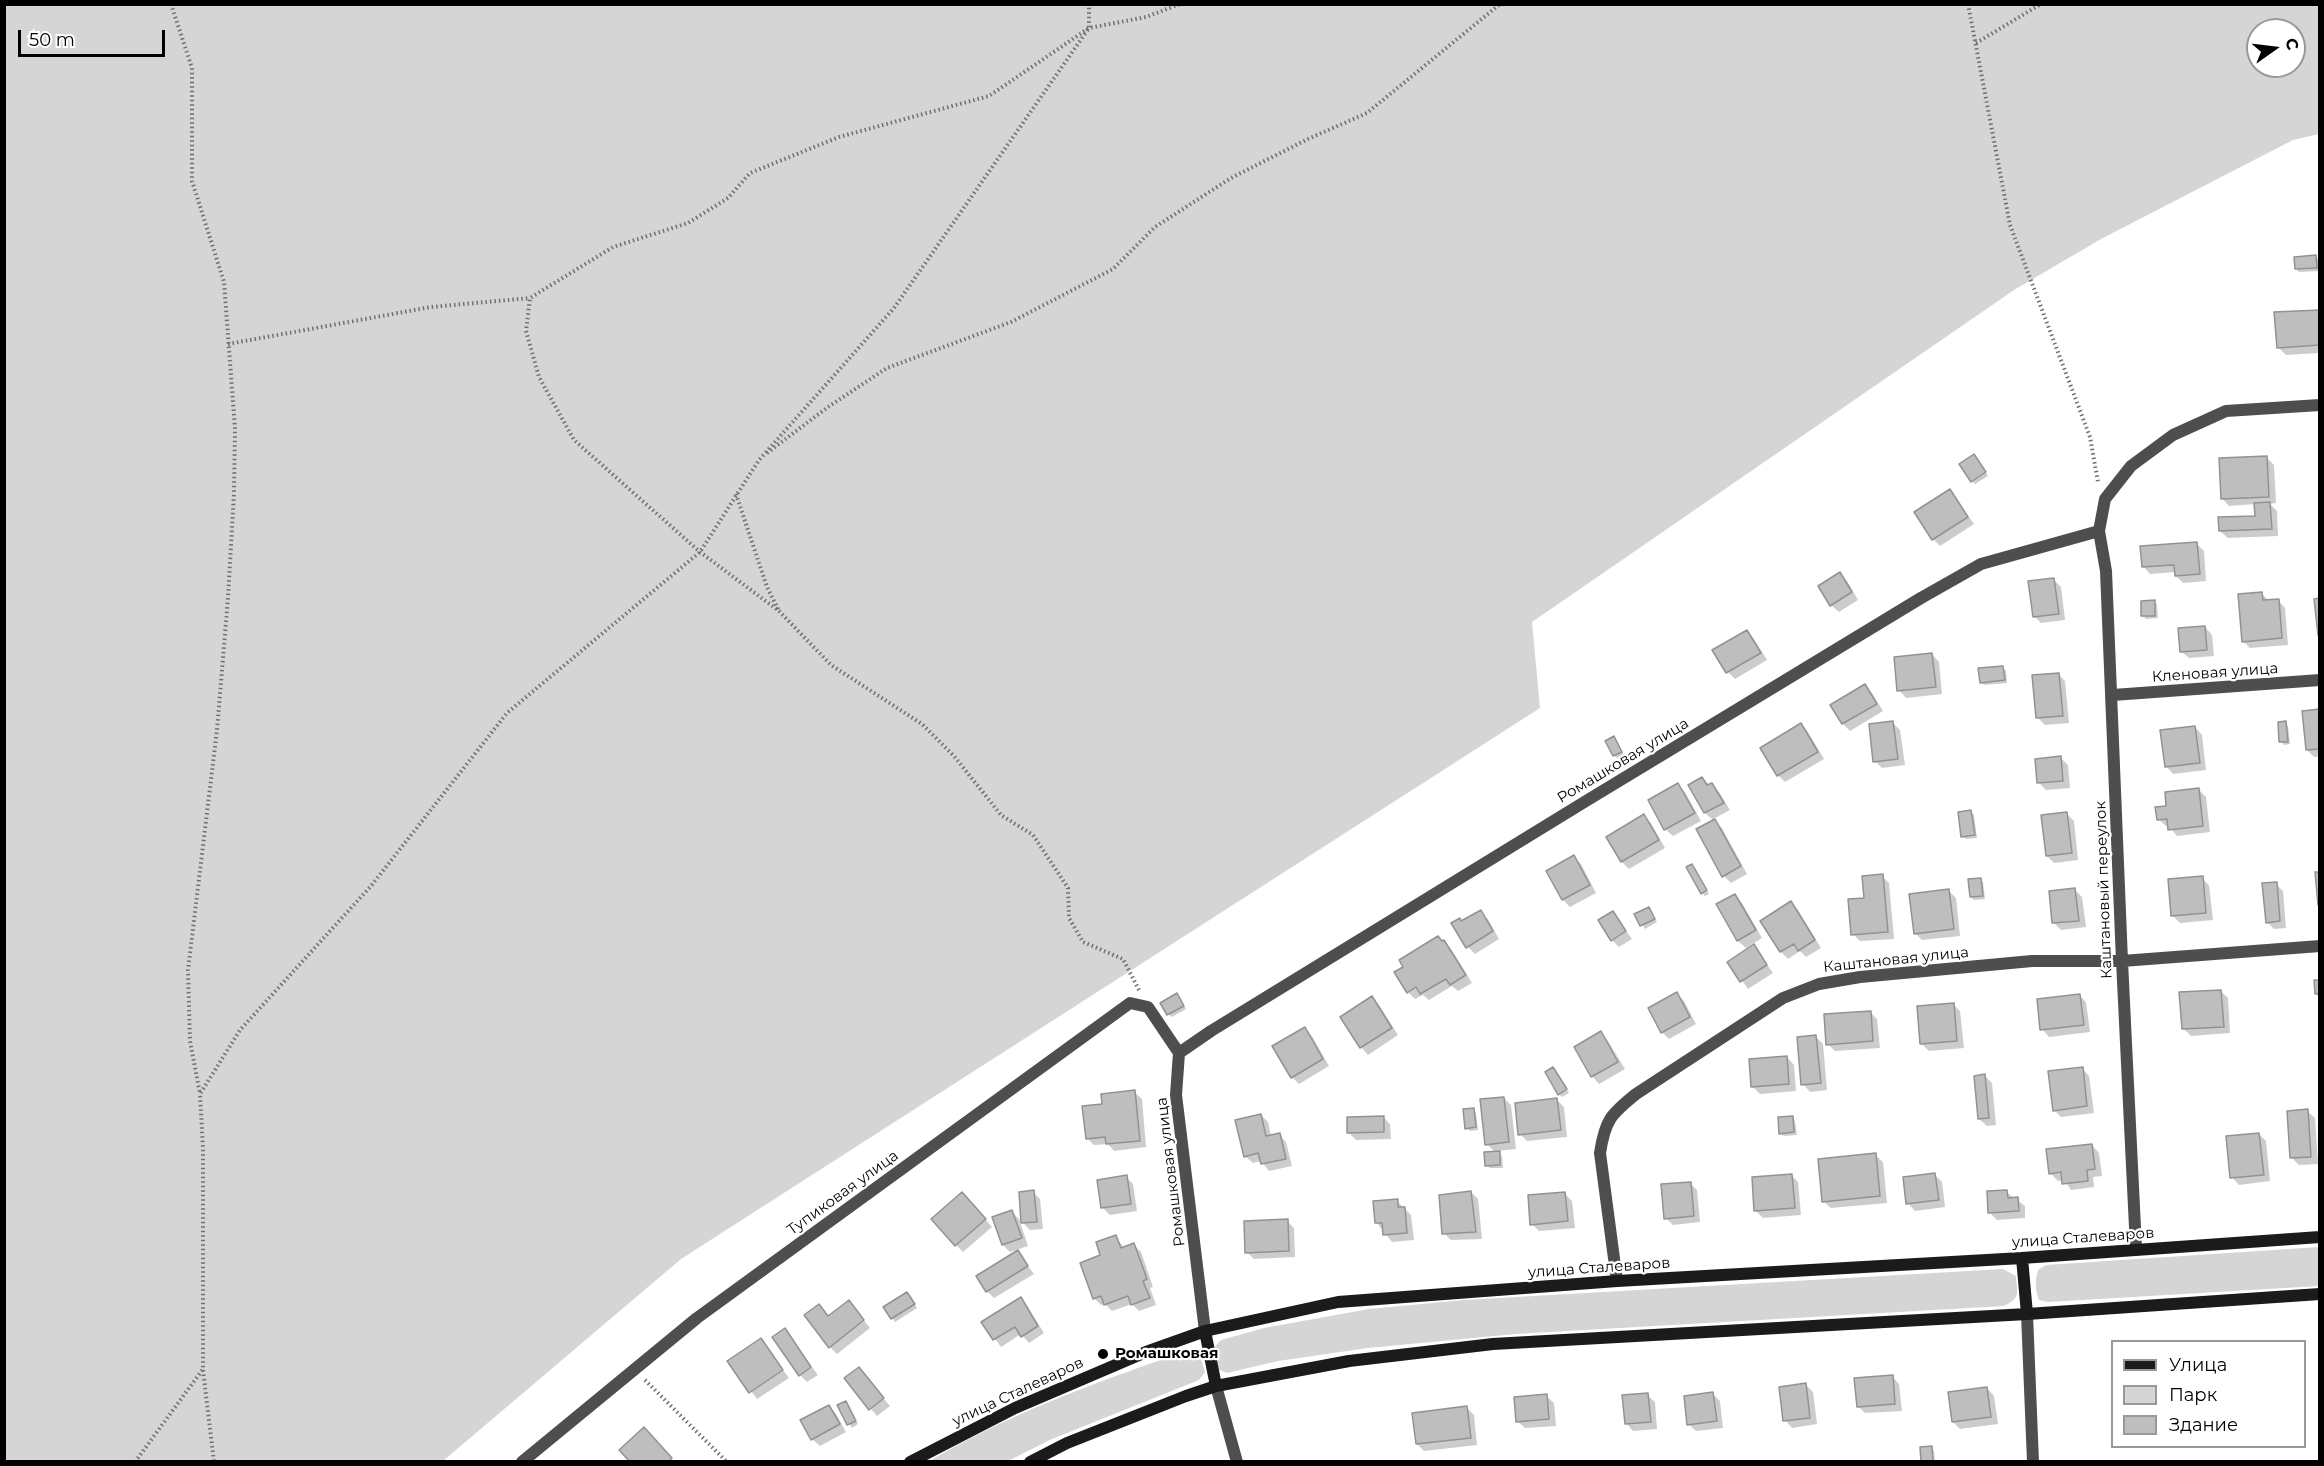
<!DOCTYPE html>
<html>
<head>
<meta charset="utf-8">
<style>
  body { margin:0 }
  #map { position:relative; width:2324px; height:1466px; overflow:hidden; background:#fff; font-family:Montserrat,sans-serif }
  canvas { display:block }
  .frame { position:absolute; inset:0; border:6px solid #000; pointer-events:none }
  .legend { position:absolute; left:2111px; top:1340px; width:195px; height:108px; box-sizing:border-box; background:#fff; border:2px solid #999; margin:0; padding:8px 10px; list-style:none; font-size:18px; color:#000 }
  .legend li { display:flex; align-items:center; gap:12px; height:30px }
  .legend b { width:30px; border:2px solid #999 }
  .north { position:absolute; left:2246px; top:18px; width:60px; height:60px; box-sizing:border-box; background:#fff; border:2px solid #999; border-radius:50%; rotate:76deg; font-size:16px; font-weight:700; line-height:24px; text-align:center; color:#000 }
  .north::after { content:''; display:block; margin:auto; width:21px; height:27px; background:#000; clip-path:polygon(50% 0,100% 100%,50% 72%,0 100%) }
  .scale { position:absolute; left:18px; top:30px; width:147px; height:27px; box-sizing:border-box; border:3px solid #000; border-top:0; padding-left:8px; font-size:18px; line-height:21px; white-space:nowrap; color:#000; -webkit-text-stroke:4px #fff; paint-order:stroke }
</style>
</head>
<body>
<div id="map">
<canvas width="2324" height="1466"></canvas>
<div class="frame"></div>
<ul class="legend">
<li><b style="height:8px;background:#1b1b1b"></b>Улица</li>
<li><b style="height:16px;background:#d5d5d5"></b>Парк</li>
<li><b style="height:16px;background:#bebebe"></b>Здание</li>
</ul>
<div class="north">С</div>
<div class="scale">50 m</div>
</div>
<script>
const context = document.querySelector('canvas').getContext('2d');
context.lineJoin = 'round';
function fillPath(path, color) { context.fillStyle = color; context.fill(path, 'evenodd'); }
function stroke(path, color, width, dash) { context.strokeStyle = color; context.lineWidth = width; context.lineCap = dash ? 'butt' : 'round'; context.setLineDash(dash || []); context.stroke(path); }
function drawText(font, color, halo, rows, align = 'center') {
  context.font = font + ' Montserrat,sans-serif'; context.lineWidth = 4.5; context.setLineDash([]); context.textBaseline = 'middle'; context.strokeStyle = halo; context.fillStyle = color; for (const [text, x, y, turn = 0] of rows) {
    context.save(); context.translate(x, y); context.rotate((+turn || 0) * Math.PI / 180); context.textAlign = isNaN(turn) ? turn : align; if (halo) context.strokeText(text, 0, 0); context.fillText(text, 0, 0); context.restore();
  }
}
fillPath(new Path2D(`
  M5 4 2319 5V134L2293 140 2101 239 2014 290 1532 622 1540 708 681 1259 443 1461H5ZM2258 30H2294V66H2258Z
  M2319 1247V1286L2048 1302 2039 1300C2035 1290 2035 1280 2038 1270L2046 1265Z
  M2003 1269 2016 1276C2017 1293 2021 1298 2004 1306L1515 1334 1368 1348 1278 1361 1227 1373 1217 1369 1214 1348 1221 1340 1264 1328 1369 1309 1464 1300Z
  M1193 1349 1199 1353 1205 1372 1199 1380 1052 1439 1008 1461H930C1007 1414 1107 1378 1193 1349Z`), '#d5d5d5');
fillPath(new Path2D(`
  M2315 257 2319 260V271L2299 272 2296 269Z
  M2320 311V353L2286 355 2278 347Z
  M2266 457 2274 465 2276 503 2270 504 2277 511 2278 536 2228 538 2220 531 2256 517V504L2229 506 2222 498Z
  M1977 459 1988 476 1975 484 1972 481Z
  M1950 491 1974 524 1940 546 1933 539Z
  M2197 544 2204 551 2206 581 2183 583 2176 576V572L2150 574 2143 566Z
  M1840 574 1847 581 1858 600 1839 612 1831 605Z
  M2054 580 2061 587 2065 620 2041 623 2034 616Z
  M2262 594 2269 601 2278 600 2285 608 2288 645 2250 648 2243 641Z
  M2154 601 2157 605 2158 618 2146 619 2143 616Z
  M2205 627 2212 635 2214 656 2189 658 2181 651Z
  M1746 631 1754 639 1767 660 1735 679 1728 672 1715 650Z
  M1932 654 1939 662 1942 694 1906 698 1899 690Z
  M2002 667 2006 671 2007 683 1984 685 1981 682Z
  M2058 674 2065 681 2069 723 2045 725 2038 718Z
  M1865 686 1872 693 1883 711 1850 731 1843 724 1832 706Z
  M2320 711V756L2314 757 2307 750Z
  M1893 723 1900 730 1905 765 1882 768 1875 761Z
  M2285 723 2288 726 2290 744 2284 745 2281 741Z
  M1801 725 1808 732 1824 759 1785 782 1778 775Z
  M2195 727 2202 735 2206 770 2173 774 2166 766Z
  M1614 738 1624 755 1617 758 1614 755Z
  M2061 758 2068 765 2070 788 2046 790 2038 782Z
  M1702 779 1719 792 1730 810 1713 819 1722 828 1747 874 1731 883 1724 876 1714 821 1705 813 1690 786Z
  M1678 785 1685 792 1701 821 1673 836 1665 829 1650 801Z
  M2199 790 2206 797 2210 832 2177 836 2169 826H2166L2158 819Z
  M1971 812 1974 815 1977 838 1966 839 1963 836Z
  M2067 814 2074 821 2078 860 2054 863 2047 856Z
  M1644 816 1651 823 1665 848 1629 869 1622 862 1608 837Z
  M1574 857 1581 864 1596 893 1570 907 1563 900 1548 871Z
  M1692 865 1709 894 1705 896 1702 893Z
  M1882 876 1889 883 1894 939 1860 941 1853 934 1866 900Z
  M2202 878 2209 885 2213 920 2180 923 2173 916Z
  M1980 879 1983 882 1985 899 1974 900 1971 897Z
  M2276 884 2283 891 2286 928 2274 929 2267 922Z
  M2075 890 2082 897 2086 927 2061 930 2054 923Z
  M1949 891 1956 898 1960 936 1922 940 1915 933Z
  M1734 895 1742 903 1762 938 1746 948 1738 941 1718 905Z
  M1791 903 1798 910 1821 948 1806 957 1800 951 1788 959 1781 952 1762 921Z
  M1649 909 1657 922 1645 929 1636 915Z
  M1480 912 1488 919 1499 939 1475 954 1468 947 1454 924 1462 923Z
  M1613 913 1632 939 1619 947 1612 940Z
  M1443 941 1451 949 1472 983 1458 991 1452 986 1429 1000 1423 995 1415 999 1408 992Z
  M1754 946 1773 973 1748 989 1729 962Z
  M2221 991 2228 998 2230 1033 2191 1036 2184 1029Z
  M1677 994 1684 1001 1696 1024 1669 1039 1662 1032Z
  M1177 995 1186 1009 1172 1017 1168 1014Z
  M2079 995 2086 1002 2090 1032 2049 1037 2042 1029Z
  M1372 998 1379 1005 1398 1035 1368 1055 1361 1047Z
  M1953 1004 1960 1011 1964 1048 1929 1051 1922 1044Z
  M1870 1012 1877 1019 1880 1048 1835 1051 1828 1044Z
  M1305 1029 1312 1036 1329 1066 1299 1084 1292 1077Z
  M1601 1033 1608 1041 1625 1069 1599 1084 1592 1076 1576 1047Z
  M1816 1037 1823 1044 1827 1090 1810 1092 1803 1084Z
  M1787 1057 1794 1065 1796 1091 1760 1094 1752 1086Z
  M2082 1068 2089 1076 2094 1113 2061 1117 2054 1110Z
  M1556 1072 1569 1093 1562 1097 1559 1094Z
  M1985 1076 1992 1083 1996 1125 1987 1126 1979 1119Z
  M1134 1092 1142 1099 1146 1147 1114 1151 1108 1144 1094 1145 1087 1138Z
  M1504 1098 1511 1105 1516 1149 1497 1151 1502 1156 1503 1168H1490L1486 1165 1496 1153 1487 1144Z
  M1557 1100 1564 1107 1567 1137 1527 1141 1520 1134Z
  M1473 1109 1476 1113 1478 1130 1470 1131 1467 1128Z
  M2307 1111 2315 1118 2318 1164 2299 1165 2292 1158Z
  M1261 1115 1268 1122 1271 1136 1279 1134 1286 1142 1292 1166 1269 1171 1261 1161 1253 1163 1245 1156Z
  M1383 1117 1390 1124 1391 1139 1356 1140 1349 1133Z
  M1792 1118 1795 1121 1797 1135 1784 1136 1780 1133Z
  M2259 1134 2266 1141 2270 1181 2239 1185 2232 1177Z
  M2092 1145 2099 1153 2102 1176 2093 1177 2094 1187 2071 1190 2064 1180 2058 1181 2050 1173Z
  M1875 1155 1883 1162 1887 1203 1831 1208 1823 1201Z
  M1791 1175 1798 1182 1801 1215 1763 1218 1756 1211Z
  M1935 1175 1942 1182 1945 1207 1915 1211 1908 1203Z
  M1126 1177 1133 1184 1137 1211 1110 1215 1103 1208Z
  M1690 1183 1697 1190 1700 1222 1673 1225 1666 1218Z
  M1033 1192 1040 1199 1043 1229 1030 1230 1023 1223Z
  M1471 1192 1478 1199 1482 1239 1451 1240 1444 1233Z
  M2006 1192 2025 1206V1218L1997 1220 1990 1213Z
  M1565 1194 1572 1201 1575 1228 1539 1231 1532 1224Z
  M969 1201 992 1227 963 1252 956 1245Z
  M1397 1201 1411 1215 1414 1240 1392 1242 1377 1223Z
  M1012 1212 1019 1219 1028 1246 1010 1252 1003 1245Z
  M1287 1221 1294 1228 1295 1257 1254 1259 1247 1252Z
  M1115 1236 1124 1248 1134 1245 1141 1252 1153 1287 1150 1288 1156 1305 1139 1311 1132 1304 1112 1311 1105 1304 1101 1305 1094 1298 1102 1256Z
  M1017 1252 1034 1274 994 1298 987 1291Z
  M910 1297 917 1308 895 1322 885 1308Z
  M1020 1299 1027 1306 1044 1333 1029 1343 1021 1334 1001 1347 983 1322Z
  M849 1302 870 1328 837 1354 830 1347 826 1313 829 1317Z
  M784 1330 818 1375 807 1382 800 1375Z
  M760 1340 789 1378 757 1399 729 1361Z
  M859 1369 890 1406 877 1416 846 1379Z
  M1892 1376 1899 1384 1902 1411 1865 1413 1858 1406Z
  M1806 1385 1813 1392 1817 1424 1792 1428 1785 1420Z
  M1987 1388 1994 1396 1998 1424 1960 1429 1953 1422Z
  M1713 1394 1720 1401 1723 1428 1696 1431 1688 1424Z
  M1647 1395 1655 1402 1657 1429 1633 1431 1626 1423Z
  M1546 1396 1554 1403 1556 1426 1525 1428 1517 1421Z
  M845 1403 858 1424 852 1428 839 1406Z
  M829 1407 836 1414 846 1432 820 1446 812 1439 802 1420Z
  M1467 1408 1474 1415 1477 1445 1424 1451 1417 1444Z
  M1931 1447 1934 1451 1935 1462H1922Z`), '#0003');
const building = new Path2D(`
  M2316 255 2317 268 2295 269 2294 257Z
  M2320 310V345L2277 348 2274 312Z
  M1974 454 1986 472 1971 482 1959 464Z
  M2267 456 2269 497 2221 499 2219 458Z
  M1950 489 1968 517 1932 540 1914 512Z
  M2270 502 2272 529 2219 531 2218 517 2255 516 2254 503Z
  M2197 542 2200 574 2175 576 2174 565 2142 567 2140 546Z
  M1840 572 1852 592 1830 606 1818 586Z
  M2054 578 2059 614 2033 617 2028 581Z
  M2262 592 2263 600 2279 599 2282 638 2242 642 2238 594Z
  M2320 598V635H2318L2314 599Z
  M2155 600V616H2141V601Z
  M2205 626 2207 650 2180 652 2178 628Z
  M1747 630 1761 653 1726 673 1712 650Z
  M1932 653 1936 687 1897 691 1894 657Z
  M2003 666 2005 680 1980 683 1978 668Z
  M2059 673 2063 716 2036 718 2032 675Z
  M1865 684 1877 704 1842 724 1830 705Z
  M2320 709V749L2306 750 2302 711Z
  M1893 721 1898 759 1873 762 1869 724Z
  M2286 721 2288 742H2279L2278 722Z
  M1801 723 1818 752 1777 776 1760 748Z
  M2195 726 2200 763 2165 767 2160 730Z
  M1614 736 1622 752 1613 756 1605 741Z
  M2061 756 2063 781 2037 783 2035 759Z
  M1702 777 1707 785 1712 783 1724 803 1704 813 1688 785Z
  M1678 783 1695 813 1664 830 1648 800Z
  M2199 788 2203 826 2168 830 2167 819 2157 820 2155 807 2166 806 2165 792Z
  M1971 810 1975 835 1961 837 1958 812Z
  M2067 812 2072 853 2046 856 2041 815Z
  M1644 814 1659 840 1621 862 1606 837Z
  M1715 819 1741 866 1722 877 1696 829Z
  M1574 855 1590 885 1562 900 1546 871Z
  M1692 864 1707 890 1701 894 1686 867Z
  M2315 872H2320V905H2318Z
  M1883 874 1888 932 1851 935 1848 899 1864 898 1862 876Z
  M2203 876 2206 913 2171 916 2168 879Z
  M1981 878 1983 896 1970 897 1968 879Z
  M2277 882 2280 921 2266 923 2262 883Z
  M2075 888 2079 921 2052 923 2049 891Z
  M1949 889 1954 929 1914 934 1909 894Z
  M1735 894 1756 930 1737 941 1716 904Z
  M1791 901 1815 940 1798 951 1794 944 1780 952 1760 921Z
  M1649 907 1655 919 1640 926 1634 914Z
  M1481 910 1493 931 1466 948 1451 923 1460 918 1461 921Z
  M1613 911 1626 931 1611 941 1598 920Z
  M1438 936 1442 941 1444 940 1466 975 1450 985 1446 979 1420 994 1416 987 1407 993 1394 972 1403 967 1399 960Z
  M1754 944 1767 965 1740 982 1727 962Z
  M2314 980H2320V994H2315Z
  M2221 990 2224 1027 2182 1029 2179 992Z
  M1677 992 1690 1017 1661 1033 1648 1008Z
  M1177 993 1184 1006 1167 1015 1160 1003Z
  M2080 994 2084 1025 2040 1030 2037 999Z
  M1372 996 1392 1028 1360 1048 1340 1017Z
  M1954 1003 1957 1041 1920 1044 1917 1006Z
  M1871 1011 1873 1041 1826 1045 1824 1014Z
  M1305 1027 1323 1059 1291 1078 1272 1046Z
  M1601 1031 1618 1062 1591 1077 1574 1047Z
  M1816 1035 1821 1083 1801 1085 1797 1037Z
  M1787 1056 1789 1084 1751 1087 1749 1059Z
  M1553 1067 1567 1089 1558 1095 1545 1072Z
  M2083 1067 2087 1106 2053 1111 2048 1071Z
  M1985 1074 1989 1118 1978 1119 1974 1076Z
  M1135 1090 1140 1141 1106 1144 1105 1137 1086 1139 1082 1106 1102 1104 1101 1094Z
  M1504 1097 1509 1142 1485 1145 1480 1099Z
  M1557 1098 1561 1130 1518 1135 1515 1103Z
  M1474 1108 1476 1127 1465 1129 1463 1109Z
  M2308 1109 2311 1157 2290 1158 2287 1111Z
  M1261 1114 1266 1136 1280 1133 1286 1159 1261 1164 1258 1153 1244 1157 1235 1120Z
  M1384 1116V1132L1347 1133V1117Z
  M1793 1116 1794 1132 1779 1134 1778 1117Z
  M2259 1133 2264 1175 2230 1178 2226 1136Z
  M2092 1144 2095 1169 2087 1170 2088 1181 2062 1184 2061 1172 2049 1174 2046 1149Z
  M1500 1151V1165L1485 1166 1484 1152Z
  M1876 1153 1880 1196 1822 1202 1818 1159Z
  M1935 1173 1939 1200 1906 1204 1903 1177Z
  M1792 1174 1795 1208 1754 1211 1752 1177Z
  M1127 1175 1131 1204 1101 1208 1097 1180Z
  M1691 1182 1694 1216 1664 1219 1661 1184Z
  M1034 1190 1037 1222 1021 1223 1019 1192Z
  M2007 1190 2008 1198 2018 1197 2019 1211 1988 1213 1987 1191Z
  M1471 1191 1476 1232 1442 1234 1439 1195Z
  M962 1192 986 1219 955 1246 931 1219Z
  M1565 1192 1568 1221 1530 1225 1528 1195Z
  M1398 1199V1207H1405L1407 1233 1383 1235 1382 1223H1375L1373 1201Z
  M1012 1210 1022 1238 1002 1245 992 1217Z
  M1288 1219 1289 1251 1245 1253 1244 1221Z
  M1116 1235 1121 1248 1134 1243 1147 1279 1143 1281 1150 1298 1131 1305 1128 1296 1104 1305 1101 1296 1093 1299 1080 1263 1100 1255 1096 1242Z
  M1018 1250 1028 1266 986 1292 976 1276Z
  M907 1292 915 1304 891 1319 883 1307Z
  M1021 1297 1038 1326 1021 1337 1015 1327 993 1340 981 1322Z
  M849 1300 864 1320 829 1348 804 1315 819 1304 828 1316Z
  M785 1328 811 1367 799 1376 772 1337Z
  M761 1338 783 1370 749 1393 727 1361Z
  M859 1367 884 1398 869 1410 844 1378Z
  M1893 1375 1895 1404 1857 1407 1854 1378Z
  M1806 1383 1810 1418 1783 1421 1779 1387Z
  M1987 1387 1991 1417 1952 1422 1948 1392Z
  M1713 1392 1717 1421 1687 1425 1684 1396Z
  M1648 1393 1651 1422 1625 1424 1622 1395Z
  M1547 1394 1549 1419 1516 1422 1514 1397Z
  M846 1401 856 1421 847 1425 837 1405Z
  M829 1405 840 1424 811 1440 800 1420Z
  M1467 1406 1471 1438 1416 1444 1412 1413Z
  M644 1427 672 1458 668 1462H630L619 1450Z
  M1932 1446 1933 1462H1921L1920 1447Z`);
fillPath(building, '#bebebe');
stroke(building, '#929292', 1.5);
stroke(new Path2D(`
  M171 4 192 68V181L224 282 235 429 234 493 228 598 217 730 188 970 190 1041 200 1094
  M1968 4 2010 225 2090 437 2098 482
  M1976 43 2041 4
  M228 344 431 307 530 298
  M767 453 828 407 887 368 1011 322 1113 269 1155 227 1231 178 1308 139 1367 113 1500 4
  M736 494 767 587 779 611
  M1139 990 1123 959 1083 942 1069 918 1068 888 1033 835 1001 815 954 756 922 724 831 665 779 611 700 552 574 440 539 377 526 331 530 298 613 247 688 223 728 198 750 173 839 137 989 96 1089 28 1146 17 1180 4
  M203 1370 214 1462
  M645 1380 727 1462
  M135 1462 203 1369V1149L200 1094 240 1030 371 886 507 713 700 552 759 460 894 308 1089 28V4`), '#707070', 4, [1.5, 3]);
stroke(new Path2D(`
  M2099 531 2106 571 2122 961 2136 1248
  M2113 695 2320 680
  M1179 1053 1211 1031 1586 801 1921 598 1981 564 2099 531 2105 499 2131 466 2173 435 2226 411 2320 405
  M1179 1053 1176 1095 1205 1331
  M1617 1281 1600 1153C1605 1120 1611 1114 1636 1094L1783 998 1819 984 1860 977 2032 961H2122L2320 946
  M2027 1314 2033 1462
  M1216 1386 1237 1462
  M522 1462 697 1318 1130 1003 1148 1007 1179 1053`), '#4e4e4e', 12);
stroke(new Path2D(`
  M2022 1258 2027 1314
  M1205 1331 1216 1386
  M910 1462 1015 1408 1146 1352 1205 1331 1338 1302 1617 1281 2022 1258 2320 1237
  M1030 1462 1067 1443 1186 1396 1216 1386 1349 1361 1493 1344 2027 1314 2320 1294`), '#1b1b1b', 12);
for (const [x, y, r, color] of [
  [1103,1354,6,"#000"]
]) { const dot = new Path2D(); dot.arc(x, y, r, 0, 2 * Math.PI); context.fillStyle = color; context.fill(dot); stroke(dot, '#fff', 2); }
drawText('15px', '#000', '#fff', [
  ["Кленовая улица",2215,673,-4],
  ["Ромашковая улица",1623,761,-31],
  ["Каштановый переулок",2104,890,-92],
  ["Каштановая улица",1896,960,-6],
  ["Ромашковая улица",1171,1172,-97],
  ["Тупиковая улица",843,1193,-36],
  ["улица Сталеваров",2083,1238,-4],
  ["улица Сталеваров",1599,1268,-4],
  ["улица Сталеваров",1018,1392,-25]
]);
drawText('bold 15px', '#000', '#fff', [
  ["Ромашковая",1115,1354]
], 'left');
</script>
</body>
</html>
